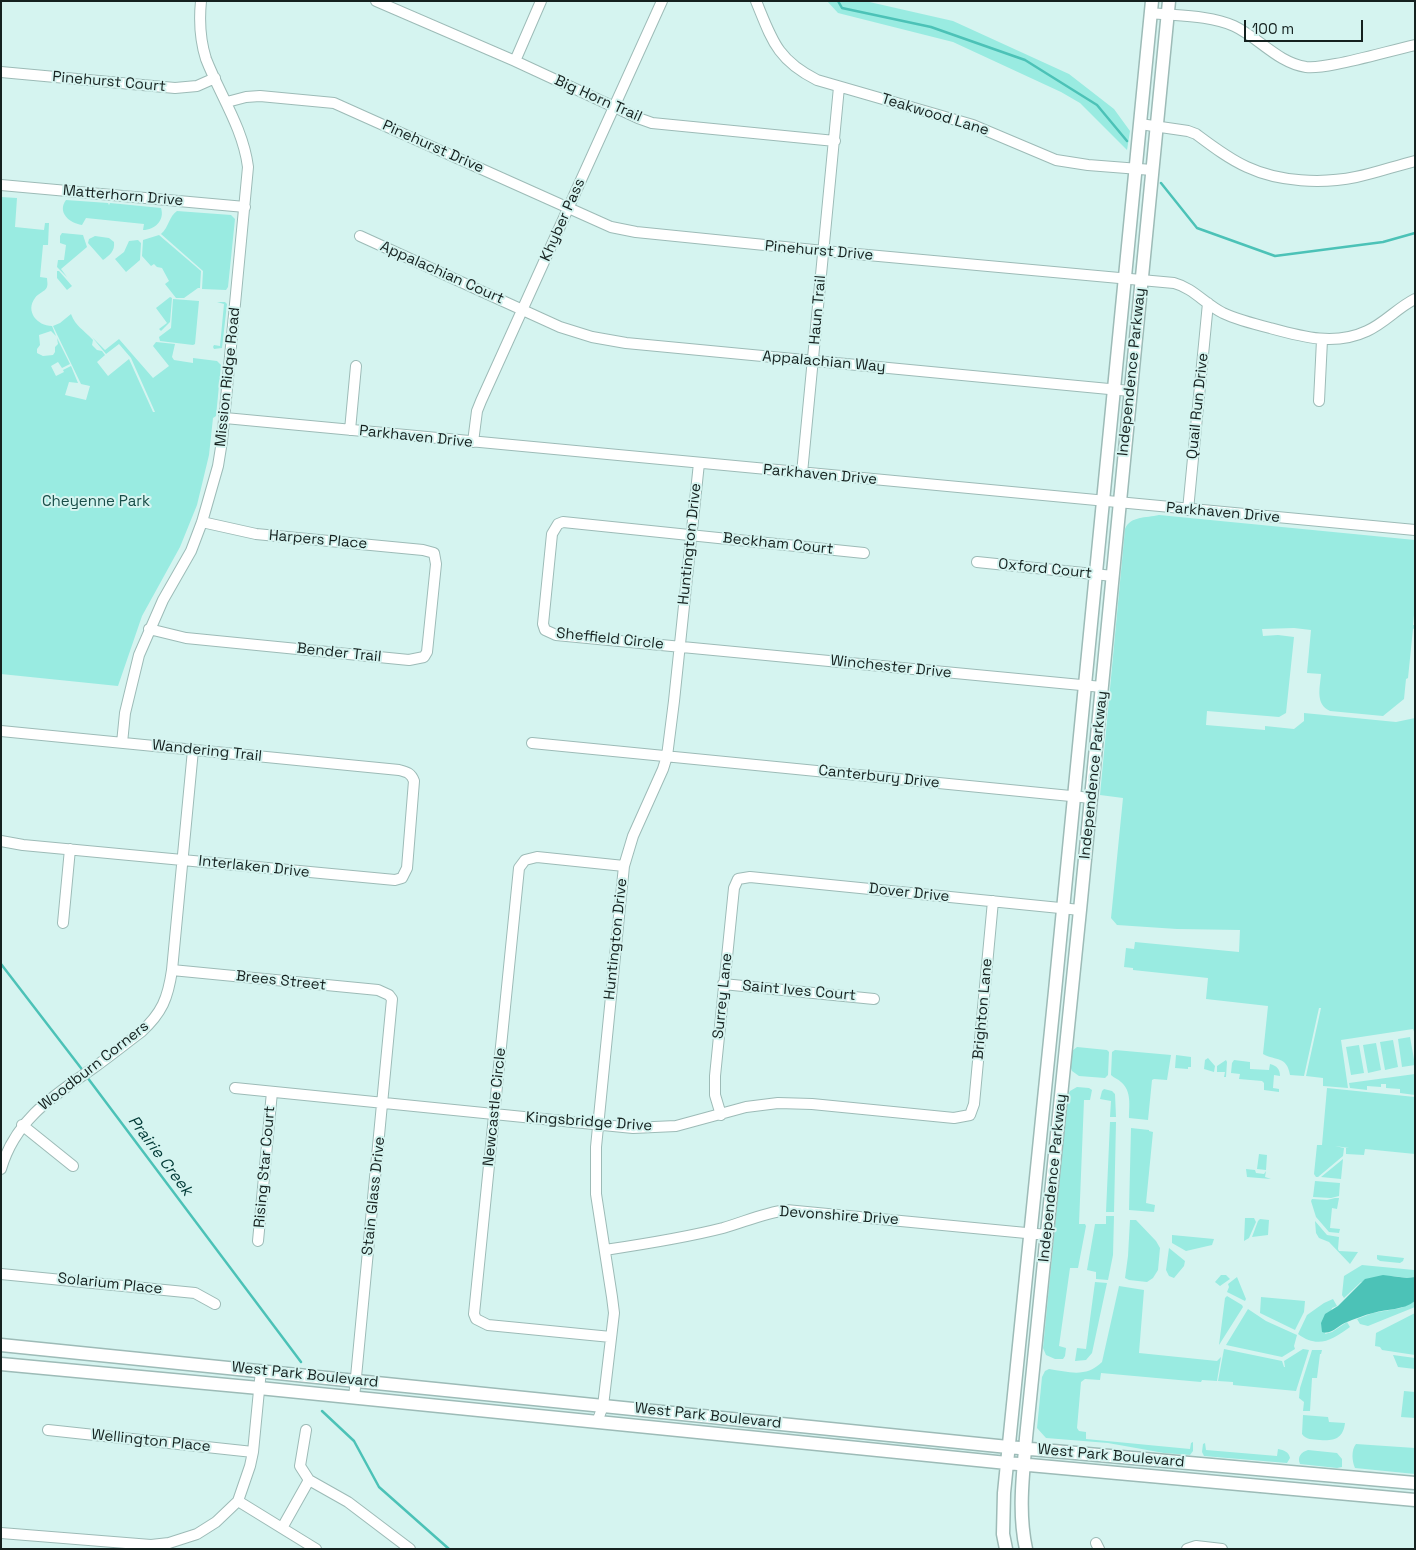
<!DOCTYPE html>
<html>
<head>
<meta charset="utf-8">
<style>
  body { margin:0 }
  #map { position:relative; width:1416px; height:1550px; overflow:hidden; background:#d5f4f0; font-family:"Space Grotesk",sans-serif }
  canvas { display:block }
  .frame { position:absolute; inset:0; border:2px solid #15211f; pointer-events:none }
  .scale { position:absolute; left:1244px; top:20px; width:119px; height:22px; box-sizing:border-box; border:2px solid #15211f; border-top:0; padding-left:6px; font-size:15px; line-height:18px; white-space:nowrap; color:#15211f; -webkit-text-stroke:4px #d5f4f0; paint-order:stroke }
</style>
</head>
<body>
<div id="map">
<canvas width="1416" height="1550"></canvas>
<div class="frame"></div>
<div class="scale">100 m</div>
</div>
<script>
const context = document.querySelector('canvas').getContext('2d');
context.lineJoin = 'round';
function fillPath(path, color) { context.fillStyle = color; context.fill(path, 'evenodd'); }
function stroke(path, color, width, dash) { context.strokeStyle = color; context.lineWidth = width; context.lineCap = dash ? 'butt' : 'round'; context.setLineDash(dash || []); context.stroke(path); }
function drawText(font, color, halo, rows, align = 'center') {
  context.font = font + ' "Space Grotesk",sans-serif'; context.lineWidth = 4; context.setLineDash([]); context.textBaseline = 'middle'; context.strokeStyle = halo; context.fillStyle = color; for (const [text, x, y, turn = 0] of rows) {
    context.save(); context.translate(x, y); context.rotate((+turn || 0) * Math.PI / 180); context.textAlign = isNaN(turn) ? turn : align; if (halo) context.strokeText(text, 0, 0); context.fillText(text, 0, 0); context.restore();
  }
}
fillPath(new Path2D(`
  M827 1H865L953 21 1069 74 1114 109 1130 131 1127 150 1080 103 1061 92 953 42 838 13Z
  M1 197 17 198 15 227 44 230 45 223H49L48 245H43L40 277 47 278C47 281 48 284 47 287 45 292 38 293 35 298 25 311 37 326 52 326L56 336 51 331 39 335 40 345 37 349V353L43 356 53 355 55 352V347L58 344 57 338 70 364 62 368 58 362 51 366 56 376 64 372 63 370 71 366 78 383 69 382 65 395 86 400 90 386 81 384 53 326 60 323 71 314C76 327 83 329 93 340L92 345 97 350 102 351 105 355 97 362 108 376 129 359 153 412H155L131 358 119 344 106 354 92 337 105 350 119 339 153 378 169 366 153 346 156 342 175 344 172 357 174 360 193 363V358L217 361 221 365 216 416 213 418 209 455 197 505 180 547 142 616 118 686 1 674Z
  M66 200 108 203 109 205 110 203 161 208C165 220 155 230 143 230L144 224 86 218 82 225C69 223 57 212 66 200Z
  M177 211 231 215 235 219 228 287 226 290 202 289 203 271 161 234C169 227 169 216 177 211Z
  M62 233 83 235 87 247 61 269 67 277 57 267 58 260H64L66 245 60 243V236Z
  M159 235 201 271 200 288H198L184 298H176L165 284 169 281 162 268 157 267 154 264 151 266 142 256 143 240Z
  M95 236 109 238 114 242C115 251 110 255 103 260L88 243 89 239Z
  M138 240 141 243 140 260 126 272 115 259 124 252 129 241Z
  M57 271H59L72 286 67 290 57 278Z
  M170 297 172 298 170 322 161 331 159 329 167 323 156 308Z
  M173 299 199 301 195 344 193 345 160 341 159 337 171 328Z
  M217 302H225L227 304 222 348 214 349 213 347 214 345 220 346 224 304Z
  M1159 515 1415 540V605L1413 625H1415V628L1413 629 1408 678 1406 679 1404 699 1383 716 1330 711C1315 704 1320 688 1321 674L1307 673 1311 630 1294 628 1262 629 1263 636 1278 635 1294 637 1286 713 1279 717 1207 711 1206 725 1265 730V726L1294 729 1304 721V713L1396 722 1415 718V1034L1413 1029 1341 1040 1348 1088 1323 1086V1078L1306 1076 1321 1008H1319L1304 1076 1290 1075C1287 1056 1276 1061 1263 1054L1268 1006 1206 999 1208 978 1133 970V968L1124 967 1126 948 1134 949 1135 942 1239 952 1240 930 1177 929 1117 925 1111 918 1123 798 1100 795 1125 529C1130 516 1146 518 1159 515Z
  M1410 1037 1415 1065 1402 1067 1398 1039Z
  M1393 1040 1398 1067 1385 1070 1380 1042Z
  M1376 1043 1381 1070 1368 1073 1363 1045Z
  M1359 1045 1364 1073 1351 1075 1346 1047Z
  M1077 1047 1107 1050 1109 1052 1108 1075 1105 1078 1079 1076 1072 1071 1070 1066 1072 1051Z
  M1115 1050 1171 1055 1167 1080 1154 1079 1152 1080 1148 1120 1129 1118C1129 1106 1132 1091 1121 1082 1118 1079 1114 1078 1111 1075L1112 1052Z
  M1176 1055 1191 1057V1067H1188V1069L1175 1068Z
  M1208 1058 1215 1066 1214 1072 1204 1069 1205 1060Z
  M1226 1060 1227 1062 1226 1077H1224L1225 1072H1217V1066Z
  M1234 1060 1250 1062V1069L1269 1070 1270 1064C1277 1066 1280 1069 1280 1076L1274 1075 1273 1088 1279 1089V1092L1264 1090V1083L1262 1081 1239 1079 1240 1074 1231 1073 1232 1063Z
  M1415 1074V1095L1400 1093V1089L1386 1088V1084H1381V1087L1367 1086V1090L1350 1088 1349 1083Z
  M1077 1087 1089 1088 1092 1090 1090 1100H1084L1079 1224H1085L1086 1226 1078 1268H1070L1059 1346 1066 1348 1065 1356 1063 1359H1055L1046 1355 1043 1348 1068 1095 1070 1091Z
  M1327 1088 1415 1097V1154L1365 1149 1364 1155 1346 1154V1148H1349L1335 1146 1344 1148 1343 1156 1318 1177H1316L1314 1174 1317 1145H1322Z
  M1104 1089 1112 1091 1115 1094 1116 1117H1110L1111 1101 1100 1099 1102 1091Z
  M1110 1122H1116L1114 1212H1106Z
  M1131 1128 1149 1130V1131L1153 1132 1146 1203 1155 1205 1154 1212 1129 1210Z
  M1259 1154 1267 1155 1266 1170 1257 1169Z
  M1343 1159 1341 1179 1321 1177Z
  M1246 1169 1255 1170 1256 1173 1264 1174 1266 1171 1265 1177 1271 1179 1247 1177Z
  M1315 1181 1340 1183 1339 1196 1331 1198 1313 1197Z
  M1335 1198H1339L1337 1209 1332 1208 1330 1228 1340 1229 1339 1233 1329 1232 1316 1217 1311 1201 1312 1199 1327 1200Z
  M1106 1216H1114L1113 1255 1108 1280 1096 1279V1272L1087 1270 1095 1224H1106Z
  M1245 1218H1254L1256 1222 1249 1238 1244 1241Z
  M1260 1219 1269 1220 1268 1235 1252 1237 1258 1221Z
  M1130 1220H1136L1156 1241 1160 1248 1158 1270 1153 1278 1147 1282 1129 1280 1125 1278 1128 1256Z
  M1315 1221 1327 1235 1339 1237 1338 1249 1339 1251 1358 1252 1350 1264 1329 1242 1319 1238 1316 1233Z
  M1172 1235 1214 1239 1212 1245 1186 1251 1172 1243Z
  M1169 1248 1185 1261 1184 1266 1174 1278 1169 1276 1166 1270Z
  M1377 1255 1404 1258 1403 1261 1400 1263 1380 1261 1377 1259Z
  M1362 1265 1414 1270 1415 1277 1407 1278 1393 1276 1361 1282 1344 1298 1342 1295 1344 1276Z
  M1221 1275H1226L1230 1279 1220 1286 1215 1282Z
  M1237 1277 1246 1299 1245 1301 1227 1292 1229 1287 1228 1284Z
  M1095 1282 1107 1283 1092 1353 1086 1360 1075 1361 1077 1348 1086 1349Z
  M1119 1286 1144 1290 1139 1353 1217 1361 1221 1357 1217 1381 1202 1380 1201 1382 1101 1373 1100 1380 1085 1379 1081 1382 1077 1428 1079 1431 1086 1432V1439L1190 1449 1191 1443 1193 1442V1451L1190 1455 1164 1453 1108 1443 1046 1438 1037 1428 1042 1377 1045 1371 1049 1369C1069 1372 1086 1378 1102 1362Z
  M1227 1296 1242 1305 1243 1307 1219 1345 1225 1298Z
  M1261 1297 1305 1301 1304 1312 1295 1330 1260 1313Z
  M1333 1299 1337 1306 1332 1308 1325 1334 1332 1332 1347 1322 1350 1327C1332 1340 1318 1349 1298 1334L1307 1315 1324 1303Z
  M1415 1301V1307L1368 1326 1360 1324 1357 1319 1373 1313 1401 1308Z
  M1248 1309 1266 1321 1297 1335 1294 1346 1295 1349 1282 1357 1226 1345Z
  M1415 1313V1355L1382 1350 1380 1347 1375 1346 1376 1333Z
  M1224 1349 1282 1361 1284 1367H1285L1284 1361 1303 1349 1309 1350 1296 1391 1233 1385V1382L1218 1381Z
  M1312 1350H1322L1321 1354H1320L1317 1378H1312L1310 1411H1303L1304 1402 1299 1398 1300 1388Z
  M1393 1355 1415 1358V1369L1398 1367Z
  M1404 1391 1415 1392V1418L1401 1417Z
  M1303 1415 1328 1417 1329 1422 1345 1423C1343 1439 1334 1441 1320 1440 1312 1439 1306 1440 1302 1434Z
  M1205 1443 1206 1450 1277 1456 1278 1449C1284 1450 1289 1452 1290 1458L1287 1463 1204 1456 1202 1452 1203 1444Z
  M1356 1444 1415 1448V1474L1355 1468C1352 1461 1351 1450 1356 1444Z
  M1308 1450 1337 1453 1342 1459V1467L1337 1468 1300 1464C1297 1457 1301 1452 1308 1450Z`), '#99ebe1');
fillPath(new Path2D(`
  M1383 1275 1407 1278 1415 1277V1301C1402 1311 1388 1308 1373 1313 1364 1315 1355 1319 1347 1322 1338 1325 1332 1335 1322 1332L1321 1323 1325 1314 1338 1306 1365 1279Z`), '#4cc2b7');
stroke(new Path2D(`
  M838 1 842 8 931 27 1025 60 1097 105 1127 141
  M1161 183 1197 228 1275 256 1383 242 1415 233
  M1 964 84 1072
  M87 1077 301 1362
  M322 1411 354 1441 379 1487 449 1549`), '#4cc2b7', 2.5);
const minor = new Path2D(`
  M376 1 515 61 638 118 652 123 835 141
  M756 1C772 40 777 60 817 80L973 125 1056 160 1088 165 1152 170
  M1150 13C1177 16 1209 15 1234 26 1258 37 1278 63 1306 67 1316 68 1326 66 1336 64 1363 59 1389 51 1415 45
  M515 61 541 1
  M1 72 175 88 197 86 215 78
  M227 102 246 97 260 96 334 103 611 227 636 232 824 251 1174 283C1193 288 1205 304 1223 313 1238 320 1254 324 1270 328 1303 337 1335 346 1367 331 1385 323 1397 308 1415 299
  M1140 124 1188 131 1196 134C1212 146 1229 159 1247 167 1279 182 1322 184 1356 177 1376 173 1395 166 1415 161
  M1 185 245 207
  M360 236 560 327 592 337 626 343 1130 391
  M1319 401 1322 340
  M225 418 1415 530
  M350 430 356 366
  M473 442 477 411 481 401 662 1
  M802 473 839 87
  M1188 510 1208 303
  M864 553 563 522 558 524 552 534 543 624 545 630 556 635 1102 687
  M977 562 1113 576
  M149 629 186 638 409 660 424 657 427 652 436 564 434 553 423 550 256 534 202 522
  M1 731 399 770C407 772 411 773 414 781L407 868 402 878 395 880 23 845 1 841
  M122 743 125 713 139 655 163 600 191 551 202 522 218 466 222 441 248 167C243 128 220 95 206 59 200 40 199 21 201 1
  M532 743 1091 798
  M63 923 70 849
  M172 970 378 990 389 995 392 999 354 1398
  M723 984 874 999
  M235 1088 633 1128 676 1126 746 1107 778 1103 812 1104 954 1118 970 1115 974 1104 993 901
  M721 1115 715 1095V1076L734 888 738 879 750 877 1080 910
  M22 1125 73 1166
  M1 1169C15 1120 53 1096 92 1069 109 1057 125 1044 141 1032 162 1013 168 998 172 970L193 750
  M258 1241 272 1092
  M605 1250C645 1244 684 1238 723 1228 744 1222 764 1213 786 1210L1047 1235
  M1 1274 195 1293 215 1304
  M611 1337 488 1325 476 1319 474 1314 519 868 525 860 537 857 624 866
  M597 1422 603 1406 614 1313 612 1297 596 1194V1147L624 866 633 836 663 769 667 756 674 701 699 463
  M48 1430 253 1452
  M306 1430 300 1466 309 1480 348 1502 410 1549
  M238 1501 316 1549
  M282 1528 309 1480
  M1 1533 151 1545 169 1543 197 1534 216 1522 238 1501 250 1466 253 1452 261 1370
  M1096 1543 1099 1549
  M1187 1549 1196 1546 1222 1549`);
const major = new Path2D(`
  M1 1345 1008 1447 1415 1483
  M1 1364 259 1388 1007 1463 1415 1500
  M1006 1549 1003 1534 1004 1493 1055 991 1152 1
  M1026 1549C1018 1512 1023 1475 1026 1438L1080 910 1169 1`);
stroke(minor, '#9dbbb7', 12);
stroke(major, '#9dbbb7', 15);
stroke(minor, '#fff', 10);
stroke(major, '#fff', 12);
drawText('15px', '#15211f', '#d5f4f0', [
  ["Pinehurst Court",109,82,5],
  ["Big Horn Trail",598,99,24],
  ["Teakwood Lane",935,115,17],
  ["Pinehurst Drive",433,147,24],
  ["Matterhorn Drive",123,196,5],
  ["Khyber Pass",563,220,-66],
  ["Pinehurst Drive",819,251,5],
  ["Appalachian Court",442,273,24],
  ["Haun Trail",818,310,-85],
  ["Appalachian Way",824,362,5],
  ["Independence Parkway",1132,372,-84],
  ["Mission Ridge Road",228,377,-84],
  ["Quail Run Drive",1198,406,-84],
  ["Parkhaven Drive",416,437,6],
  ["Parkhaven Drive",820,475,5],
  ["Parkhaven Drive",1223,513,5],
  ["Harpers Place",318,540,5],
  ["Huntington Drive",690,544,-84],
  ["Beckham Court",778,544,6],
  ["Oxford Court",1045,569,6],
  ["Sheffield Circle",610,639,6],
  ["Bender Trail",339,653,6],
  ["Winchester Drive",891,667,6],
  ["Wandering Trail",207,751,6],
  ["Independence Parkway",1094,775,-84],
  ["Canterbury Drive",879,777,6],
  ["Interlaken Drive",254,867,6],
  ["Dover Drive",909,893,6],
  ["Huntington Drive",616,939,-84],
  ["Brees Street",281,981,6],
  ["Saint Ives Court",799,991,5],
  ["Surrey Lane",723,996,-84],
  ["Brighton Lane",983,1009,-85],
  ["Woodburn Corners",94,1066,-38],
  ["Newcastle Circle",495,1107,-84],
  ["Kingsbridge Drive",589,1122,4],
  ["Rising Star Court",265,1167,-85],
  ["Independence Parkway",1053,1178,-84],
  ["Stain Glass Drive",374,1196,-84],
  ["Devonshire Drive",839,1216,4],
  ["Solarium Place",110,1284,6],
  ["West Park Boulevard",305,1375,6],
  ["West Park Boulevard",708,1416,6],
  ["Wellington Place",151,1441,6],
  ["West Park Boulevard",1111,1456,5]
]);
drawText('15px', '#194d48', '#d5f4f0', [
  ["Cheyenne Park",96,502]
]);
drawText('italic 16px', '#013a36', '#d5f4f0', [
  ["Prairie Creek",160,1156,53]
]);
</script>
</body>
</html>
